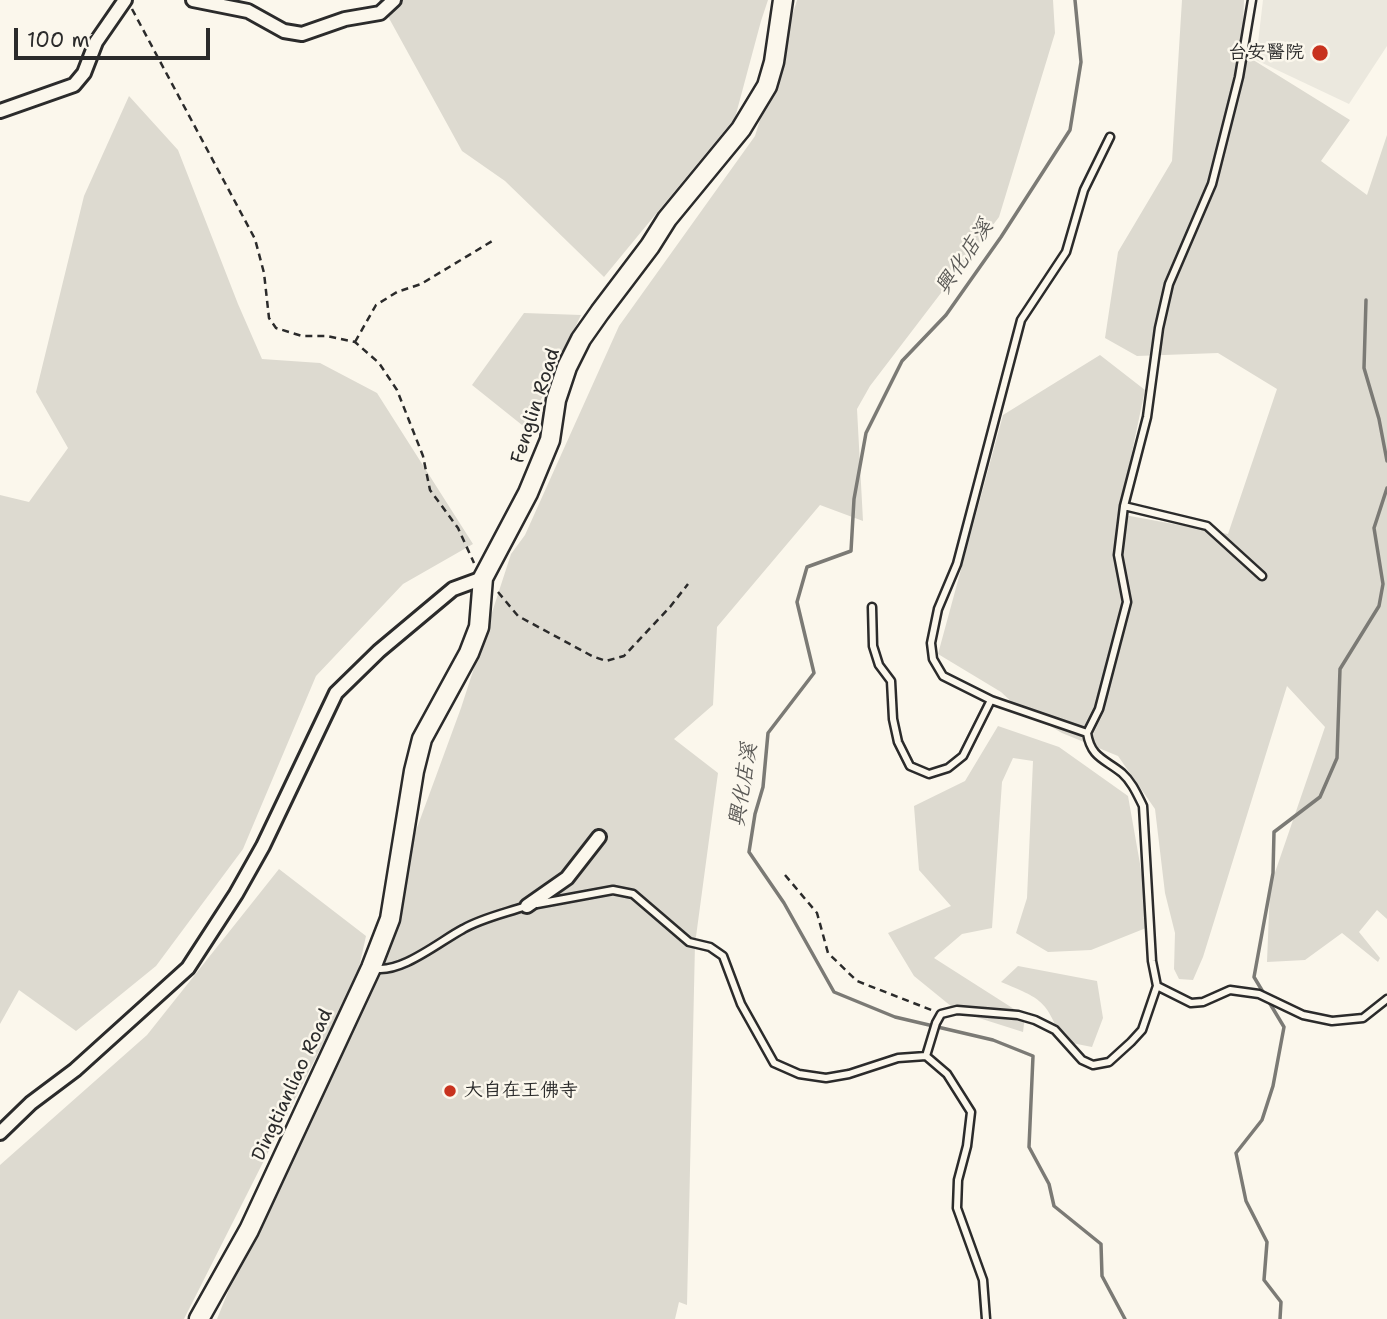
<!DOCTYPE html>
<html>
<head>
<meta charset="utf-8">
<style>
  body { margin:0 }
  #map { position:relative; width:1387px; height:1319px; overflow:hidden; background:#fbf7ec; font-family:"Shantell Sans",sans-serif }
  canvas { display:block }
  .scale { position:absolute; left:14px; top:28px; width:196px; height:32px; box-sizing:border-box; border:4px solid #2b2b2b; border-top:0; padding-left:9px; font-size:21px; line-height:24px; white-space:nowrap; color:#2b2b2b; -webkit-text-stroke:5px #fbf7ec; paint-order:stroke }
</style>
</head>
<body>
<div id="map">
<canvas width="1387" height="1319"></canvas>
<div class="scale">100 m</div>
</div>
<script>
const context = document.querySelector('canvas').getContext('2d');
context.lineJoin = 'round';
function fillPath(path, color) { context.fillStyle = color; context.fill(path, 'evenodd'); }
function stroke(path, color, width, dash) { context.strokeStyle = color; context.lineWidth = width; context.lineCap = dash ? 'butt' : 'round'; context.setLineDash(dash || []); context.stroke(path); }
function drawText(font, color, halo, rows, align = 'center') {
  context.font = font + ' "Shantell Sans","LXGW WenKai TC",sans-serif'; context.lineWidth = 5; context.setLineDash([]); context.textBaseline = 'middle'; context.strokeStyle = halo; context.fillStyle = color; for (const [text, x, y, turn = 0] of rows) {
    context.save(); context.translate(x, y); context.rotate((+turn || 0) * Math.PI / 180); context.textAlign = isNaN(turn) ? turn : align; if (halo) context.strokeText(text, 0, 0); context.fillText(text, 0, 0); context.restore();
  }
}
fillPath(new Path2D(`
  M1263 0H1387V46L1349 104 1256 60Z`), '#ebe8de');
fillPath(new Path2D(`
  M379 0H768L761 21 735 118 604 277 505 181 462 151Z
  M797 0H1053L1055 33 999 217 870 386 857 409 863 521 820 505 717 627 713 705 674 739 718 773 695 944 687 1305 679 1302 675 1319H217L351 988 184 1319H0V1165L147 1035 279 869 366 936 358 972 414 836 461 708 511 554 525 535 619 326 755 136Z
  M1182 0H1244L1242 53 1350 120 1321 161 1367 195 1387 135V919L1377 910 1359 932 1380 958 1378 962 1342 933 1305 960 1267 962 1270 887 1325 727 1287 686 1203 957 1193 980 1179 979 1174 969 1175 933 1165 893 1155 809 1118 756 1062 733 1016 706 1001 692 938 654 1003 415 1100 355 1145 390 1119 514 1228 534 1277 389 1218 353 1137 356 1105 338 1118 252 1172 161Z
  M129 96 178 150 238 304 262 359 320 363 377 393 473 544 403 584 316 676 243 849 156 966 76 1031 19 990 0 1024V495L29 502 68 448 36 392 84 196Z
  M524 313 581 315 527 429 472 385Z
  M998 726 1059 747 1128 796 1151 926 1091 950 1048 952 1016 933 1027 898 1033 761 1013 758 1002 782 992 928 962 934 934 958 1025 1016 1023 1032 957 1011 914 976 888 933 951 906 919 870 914 806 965 781Z
  M1018 966 1097 981 1103 1018 1092 1047 1062 1041C1046 1000 1042 999 1001 982Z`), '#dddad0');
stroke(new Path2D(`
  M1075 0 1081 62 1070 130 1001 237 946 315 902 361 866 433 854 499 851 551 807 567 797 602 814 673 768 733 763 787 755 814 749 852 784 903 834 992 895 1017 993 1040 1033 1056 1029 1147 1049 1184 1054 1206 1101 1244 1102 1276 1125 1319
  M1366 300 1364 368 1379 419 1387 461
  M1280 1319 1281 1302 1264 1280 1267 1242 1246 1201 1236 1153 1262 1120 1273 1086 1284 1027 1254 977 1273 873 1274 832 1320 797 1337 758 1340 669 1379 606 1383 584 1374 528 1387 488`), '#7b7a75', 3.5);
const lane = new Path2D(`
  M1110 137 1084 190 1066 252 1021 320 957 564 938 609 931 643 933 659 943 676 991 700 1087 733 1099 709 1127 602 1118 555 1124 506 1147 417 1159 328 1169 284 1212 184 1239 77 1252 0
  M1124 506 1207 526 1262 576
  M872 607 873 646 879 665 891 681 893 719 898 742 910 766 929 774 948 768 963 756 991 700
  M537 904 613 890 633 894 689 942 710 947 723 956 741 1004 774 1063 799 1074 826 1078 849 1074 898 1058 926 1056 947 1074 971 1112 967 1146 958 1180 957 1208 983 1280 986 1319
  M373 968C400 975 440 941 463 929 482 918 506 913 526 906
  M1157 986 1191 1003 1203 1002 1230 990 1259 994 1303 1015 1332 1021 1363 1018 1387 999
  M926 1056 936 1023 941 1014 957 1010 1018 1015 1035 1020 1055 1030 1082 1060 1093 1065 1109 1062 1131 1042 1142 1030 1157 986 1152 961 1143 806C1137 794 1132 782 1122 773 1105 759 1091 758 1087 733`);
const street = new Path2D(`
  M193 0 248 11 284 31 302 34 345 19 380 13 394 0
  M0 111 74 85 84 73 96 42 125 0
  M527 906 567 878 599 837
  M0 1133 31 1103 75 1070 188 968 236 894 263 846 336 693 379 651 453 589 483 578`);
const secondary = new Path2D(`
  M199 1319 249 1230 371 968 390 919 414 771 422 739 469 653 479 627 483 578 528 493 550 440 556 400 567 367 581 339 600 312 650 246 667 219 741 129 767 86 774 62 783 0`);
stroke(lane, '#2b2b2b', 11);
stroke(street, '#2b2b2b', 18);
stroke(secondary, '#2b2b2b', 23);
stroke(new Path2D(`
  M132 9 255 239 264 273 269 318 276 328 302 336H327L355 342 379 363 397 390 423 456 430 490 458 528 474 563
  M355 342 376 305 397 292 421 284 494 240
  M498 592 518 616 592 656 606 661 624 656 670 607 688 584
  M785 875 817 913 828 953 857 981 934 1011`), '#2b2b2b', 2.5, [7, 5]);
stroke(lane, '#fbf7ec', 6);
stroke(street, '#fbf7ec', 12);
stroke(secondary, '#fbf7ec', 18);
for (const [x, y, r, color] of [
  [1320,53,9,"#c8321e"],
  [450,1091,7,"#c8321e"]
]) { const dot = new Path2D(); dot.arc(x, y, r, 0, 2 * Math.PI); context.fillStyle = color; context.fill(dot); stroke(dot, '#fbf7ec', 2.5); }
drawText('19px', '#2b2b2b', '#fbf7ec', [
  ["台安醫院",1304,53],
  ["大自在王佛寺",464,1091,"left"]
], 'right');
drawText('19px', '#2b2b2b', '#fbf7ec', [
  ["Fenglin Road",536,406,-72],
  ["Dingtianliao Road",293,1085,-65]
]);
drawText('italic 21px', '#5a5956', '#fbf7ec', [
  ["興化店溪",965,257,-56],
  ["興化店溪",744,785,-81]
]);
</script>
</body>
</html>
